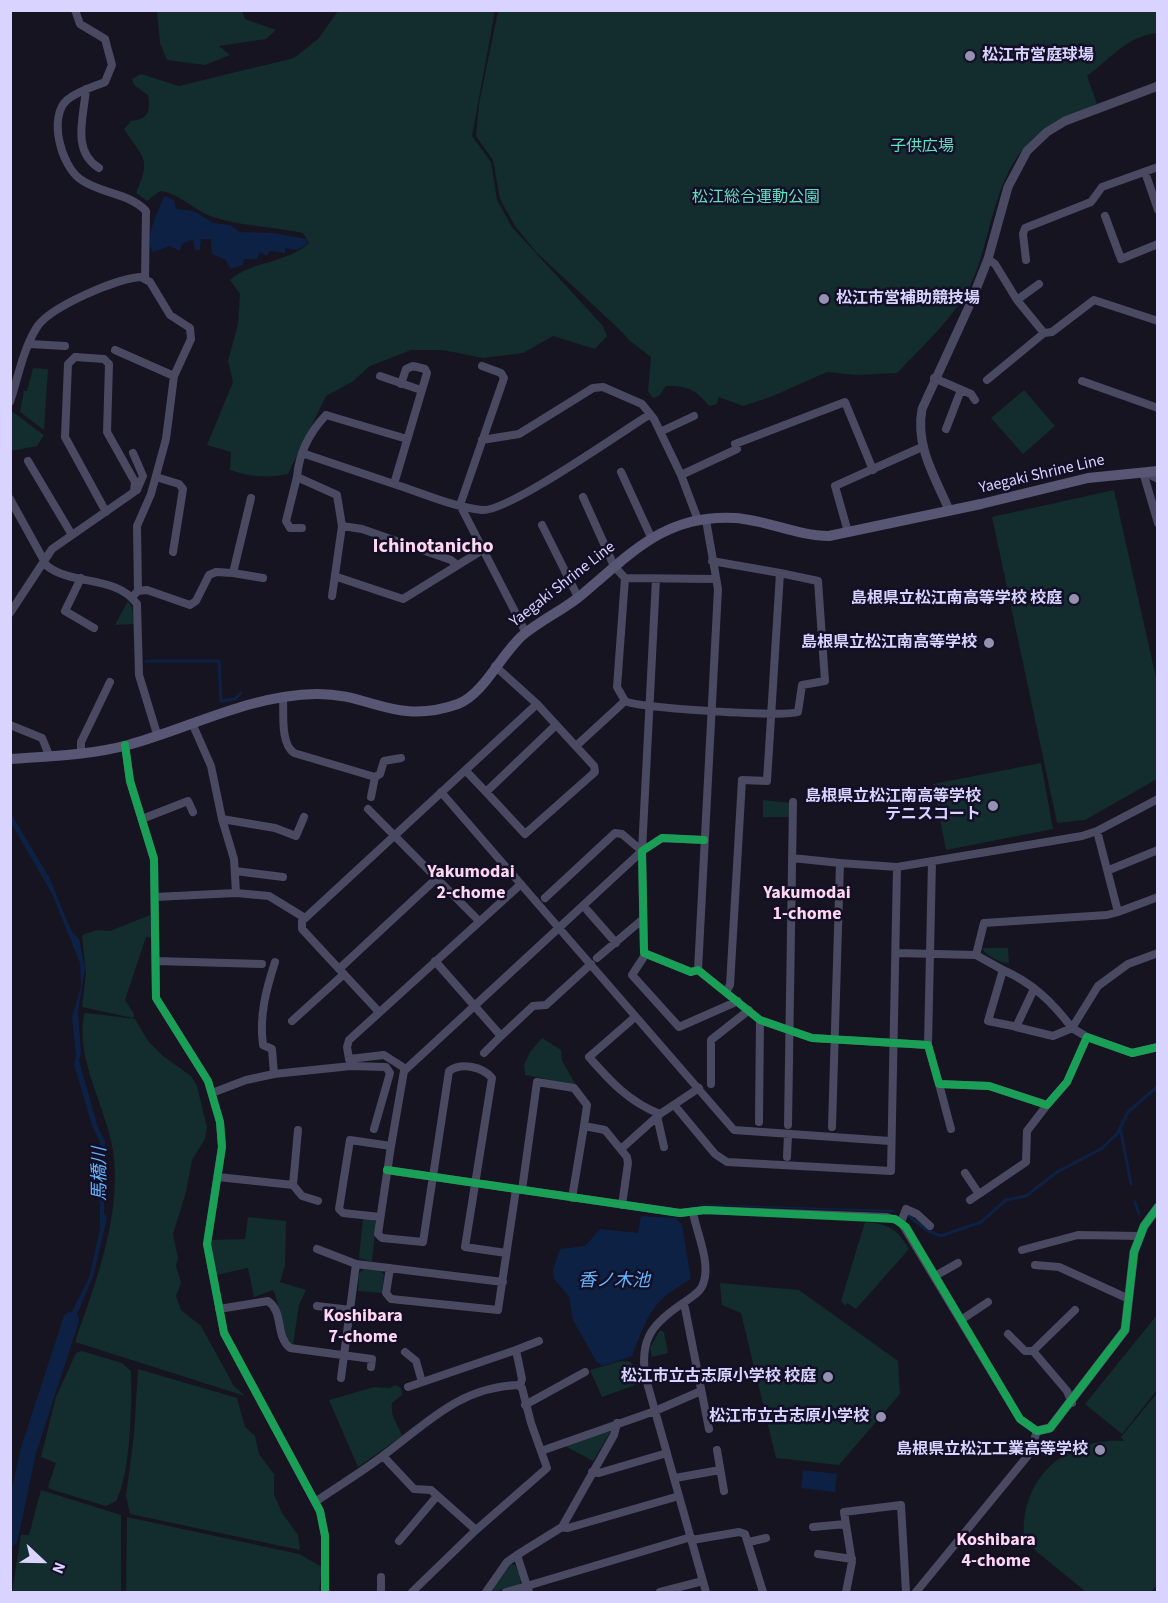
<!DOCTYPE html>
<html>
<head>
<meta charset="utf-8">
<style>
  body { margin:0 }
  #map { position:relative; width:1168px; height:1603px; overflow:hidden; background:#161421; font-family:"Source Sans 3",sans-serif }
  canvas { display:block }
  .frame { position:absolute; inset:0; border:12px solid #d9d4ff; pointer-events:none }
  .north { position:absolute; left:12px; top:1531px; width:60px; height:60px; -webkit-text-stroke:4px #130f26; paint-order:stroke; rotate:112deg; font-size:16px; font-weight:700; line-height:24px; text-align:center; color:#d9d4ff }
  .north::after { content:''; display:block; margin:auto; width:21px; height:27px; background:#d9d4ff; clip-path:polygon(50% 0,100% 100%,50% 72%,0 100%) }
</style>
</head>
<body>
<div id="map">
<canvas width="1168" height="1603"></canvas>
<div class="frame"></div>
<div class="north">N</div>
</div>
<script>
const context = document.querySelector('canvas').getContext('2d');
context.lineJoin = 'round';
function fillPath(path, color) { context.fillStyle = color; context.fill(path, 'evenodd'); }
function stroke(path, color, width, dash) { context.strokeStyle = color; context.lineWidth = width; context.lineCap = dash ? 'butt' : 'round'; context.setLineDash(dash || []); context.stroke(path); }
function drawText(font, color, halo, rows, align = 'center') {
  context.font = font + ' "Source Sans 3","Noto Sans JP",sans-serif'; context.lineWidth = 5; context.setLineDash([]); context.textBaseline = 'middle'; context.strokeStyle = halo; context.fillStyle = color; for (const [text, x, y, turn = 0] of rows) {
    context.save(); context.translate(x, y); context.rotate((+turn || 0) * Math.PI / 180); context.textAlign = isNaN(turn) ? turn : align; if (halo) context.strokeText(text, 0, 0); context.fillText(text, 0, 0); context.restore();
  }
}
fillPath(new Path2D(`
  M157 11H242L245 19 276 30 266 39 219 46 230 55 205 65 167 60 160 43Z
  M338 11H495L472 136 491 162 497 200 512 227 603 326 607 336 595 349 553 336 523 353 483 358 443 350H411L370 366 352 382 326 396 288 474C268 478 249 477 230 470L231 452 207 445 233 382 228 361 238 324 240 294 230 280C253 260 286 264 309 243L303 233C272 226 240 227 210 216 193 209 178 193 160 191L147 201 136 193C152 157 143 159 124 129L131 121C148 119 151 112 148 95L134 85 132 79 141 74 179 86 294 58 318 39Z
  M498 11H1157V33C1127 36 1110 59 1087 76L1097 104C1022 133 1009 156 988 232 982 254 976 278 964 297 946 325 920 349 897 373L855 375 827 372 773 396 743 406 719 397 717 404 709 406C697 390 686 385 666 386L659 396 653 398 648 391 651 357 630 341 619 329 536 252 515 226 500 199 493 160 476 136 479 104Z
  M33 368 48 369 44 430 20 412 24 391H27Z
  M1024 390 1055 426 1023 454 991 418Z
  M13 412 44 435 37 446 11 451V414Z
  M1114 490 1157 682V779L1085 820 1057 823 992 517Z
  M128 601 132 607 134 624 115 625Z
  M1041 763 1053 829 946 850 933 784Z
  M763 800 791 803 790 817H763Z
  M150 915 153 938 146 937 125 1000 134 1014 133 1018 82 1007 86 974 82 935 97 930 110 931Z
  M982 948H1008L1009 963C1000 963 986 956 982 948Z
  M87 1013 135 1019 148 1041 163 1056 191 1076 197 1086 207 1127 205 1139 192 1160 186 1192 173 1234 178 1258 176 1266 181 1283 176 1296 181 1310 201 1326 234 1386 245 1396 75 1342C95 1284 120 1220 114 1158 109 1110 75 1063 84 1014Z
  M542 1038 561 1050 562 1061 576 1085 525 1075 524 1065 530 1052Z
  M248 1217 286 1221 285 1266 280 1282 306 1290 299 1305 293 1345C280 1334 281 1306 273 1290L254 1297 248 1268 216 1275 211 1240 245 1239Z
  M363 1218 373 1219 376 1223 372 1262 359 1258Z
  M865 1222C888 1224 897 1228 909 1249L856 1309 847 1303 845 1306 841 1301Z
  M364 1269 381 1271 384 1275 382 1293 358 1291 359 1274Z
  M720 1283 799 1290 898 1361 900 1394 839 1465 776 1458 741 1313 722 1305Z
  M1157 1315V1390L1122 1434 1085 1404Z
  M660 1330 664 1332 668 1353 652 1357 650 1348Z
  M82 1351 122 1363 131 1371C132 1403 131 1473 116 1501L106 1506 50 1489 48 1487 56 1463 41 1457 56 1397 76 1353Z
  M621 1361 631 1362 641 1383 602 1397 590 1370Z
  M138 1369 237 1398 245 1427 255 1436 259 1454 274 1474V1494L282 1513 298 1535 300 1550 130 1514 126 1496 134 1435Z
  M395 1385 401 1388 402 1395 392 1403C390 1417 398 1424 402 1436L358 1467 329 1400 374 1387 390 1388Z
  M1157 1393V1585L1151 1592H1086L1037 1552 1024 1536C1021 1477 1067 1437 1124 1441L1121 1437Z
  M608 1429 610 1433 593 1461 565 1446Z
  M41 1490 121 1515V1592H12L21 1535H29Z
  M127 1517 299 1554 322 1567 319 1592H126Z
  M511 1564 515 1565 521 1579 520 1585 493 1592 491 1590Z`), '#132c2d');
fillPath(new Path2D(`
  M164 196 174 200 176 209 194 211 213 223 230 225 240 232 274 233 306 239 307 244 297 250 285 248V253L270 251 267 256 260 252 257 259H244L243 265 230 269 226 260 212 254 211 239H201L200 250H195L193 239 182 244 180 251 170 246 153 252C143 238 159 211 164 196Z
  M10 812 49 877 71 930 79 939 85 968 78 1012 81 1053 79 1061 98 1127 105 1140 104 1212 107 1218 93 1277 65 1342H62L73 1309 89 1278 100 1229V1142L92 1126 74 1064 76 1055 72 1017 81 987 80 963 52 894 11 823Z
  M700 1204 892 1210 898 1212 700 1205Z
  M641 1216 676 1218 682 1225 691 1279C650 1303 649 1313 632 1356L602 1366 596 1361 573 1320 569 1297 554 1279 553 1270 560 1249 585 1246 600 1229 638 1233Z
  M803 1470 837 1474 835 1492 801 1488Z`), '#0d2144');
stroke(new Path2D(`
  M146 661H219L221 701 235 699 241 693
  M1120 1127 1131 1184
  M1135 1202 1139 1214
  M908 1215 928 1231 941 1236 981 1222 1006 1200 1026 1196 1057 1172 1101 1149 1117 1134 1128 1112 1158 1086`), '#0d2144', 3);
stroke(new Path2D(`
  M10 1538 28 1452 71 1320`), '#0d2144', 16);
stroke(new Path2D(`
  M75 10 80 24 105 39 112 65 105 82C93 87 78 91 67 100 48 117 61 165 80 179 100 194 128 192 146 211L145 279
  M86 89C84 116 71 151 99 168
  M1145 172 1158 210
  M1105 216 1121 259 1158 244
  M988 259 995 264 1017 300 1044 333 1052 332 1094 300 1158 321
  M1026 260 1023 234 1025 228 1091 202 1102 187 1158 167
  M1017 300 1039 284
  M30 344 65 346
  M115 350 174 376
  M482 366 501 373 504 378 460 505 526 633
  M380 376 418 389
  M934 378 971 394 975 400
  M987 380 1044 333
  M1082 381 1158 408
  M10 402C18 378 23 349 37 327 50 307 117 278 141 277L150 282 170 315 190 328 191 339 174 376 166 439 151 494 137 526 138 591 132 597
  M946 429 961 390
  M662 431 694 416
  M482 440 519 434 593 388 603 387 642 404 654 419 681 475 698 520
  M735 444 845 402 873 470
  M133 453 143 476 137 490
  M302 453 394 484 427 373 425 369 413 366 406 369 401 384
  M28 461 72 535
  M621 472 651 537
  M1143 472 1158 523
  M1144 472 1158 479
  M681 475 737 449
  M156 477 179 484 183 489 173 552
  M297 477C299 453 309 433 326 415L407 439
  M394 484C422 493 453 507 482 510 507 513 621 432 649 415
  M583 497 614 566 625 578
  M251 498 233 573 263 578
  M10 499 47 566C73 586 117 575 137 604L139 675 157 734
  M542 525 578 597
  M342 526 362 529 451 560 457 565
  M302 528H290L286 521 297 477 337 495 342 526 332 596
  M848 532 835 486 922 447
  M712 561 780 573 767 781 742 780 730 985 726 992
  M337 577 403 599 484 549
  M81 578 65 611 94 628
  M138 591 147 590 190 605 196 601 209 575 216 572 233 573
  M10 613 52 549 134 492 135 482 107 432 109 364 104 359 75 357 68 364 65 437 106 512
  M283 698C284 713 280 743 294 753L375 777 380 774 384 761 401 758
  M625 701C636 708 781 717 798 712L802 685 825 681 818 581 780 573
  M192 723 211 766 222 819 275 828 296 836 304 817
  M10 725 42 738 49 755
  M125 745 130 781 154 859 156 998 208 1081 220 1122 222 1147 207 1244 224 1333 320 1511 325 1536V1592
  M576 746 625 701 617 687 625 578 716 579
  M81 751V742L110 682
  M466 771 486 792 556 725
  M441 792 734 1130 890 1141
  M486 792 525 834 595 772 594 766 537 704
  M371 797 375 777
  M368 809 479 921
  M142 819 188 801 193 812
  M222 819 234 859 236 893
  M704 840 662 838 642 851 644 953 691 972 698 970 760 1020 812 1038 928 1045 939 1084 989 1086 1047 1105 1067 1082 1087 1037 1132 1053 1158 1047
  M792 858 840 863 832 1127
  M840 863 897 867 1082 836 1097 831 1158 799
  M1109 870 1158 850
  M235 871 283 877
  M155 897 236 893 269 896 305 918
  M545 898 615 833 622 834 642 851
  M587 910 616 943
  M1118 912 1158 897
  M896 953 976 955 1003 970 988 1021 1018 1027
  M645 955 632 975 679 1027 738 1001
  M976 955 984 923 1107 915 1118 912 1097 831
  M597 958 643 919
  M156 961 262 964
  M435 961 501 1036 533 1006 546 1005 591 964
  M339 969 437 878
  M698 970 718 589 706 520
  M1003 970C1033 983 1053 1003 1072 1028L1098 986 1128 964 1158 953
  M1034 989 1016 1027 1053 1036 1072 1028 1087 1037
  M379 1012 302 929V921L537 704 495 666
  M635 1017 589 1057C610 1081 629 1102 660 1114L699 1088
  M292 1021 344 974
  M928 1045 932 861
  M484 1053 501 1036
  M406 1069 384 1055 349 1059 347 1047 349 1040 521 884
  M274 1074 272 1049 263 1045C259 1016 266 990 275 962
  M711 1084V1040L749 1010
  M939 1084 951 1129
  M212 1093 246 1080 274 1074 351 1066 386 1067 390 1073 374 1129
  M675 1106 715 1154 727 1162 891 1171 897 867
  M657 1116 664 1147
  M759 1122 760 1020
  M788 1125 793 802
  M298 1130 293 1185 302 1196 318 1201
  M391 1146 404 1071 642 851 656 579
  M621 1149 660 1114
  M787 1157 788 1134
  M387 1170 680 1213 705 1210 887 1217 901 1222 1020 1419 1037 1431 1030 1453 916 1592
  M965 1173 979 1194 1026 1162 1027 1131 1047 1105
  M218 1177 293 1185
  M522 1190 537 1082 574 1088 587 1105 584 1126
  M572 1198 584 1126 605 1130 627 1157 628 1163 622 1205
  M970 1200 979 1194
  M693 1213C697 1233 710 1262 704 1281 702 1291 694 1295 686 1301 654 1322 638 1338 646 1379L706 1592
  M380 1217 343 1213 339 1209 350 1140 391 1146 378 1234 382 1238 423 1242 449 1071C462 1062 483 1067 492 1078L465 1247 506 1253
  M901 1222 906 1209 917 1214 930 1226
  M317 1249 356 1264 503 1282
  M1022 1250 1078 1235 1140 1236
  M1035 1265 1059 1267 1129 1299
  M390 1268 386 1293 391 1299 498 1310 516 1189
  M935 1276 958 1263
  M317 1306 350 1310
  M685 1308 709 1429
  M219 1309 268 1301C284 1312 275 1336 290 1348L372 1359 371 1367
  M961 1320 988 1302
  M1008 1334 1025 1351H1033
  M516 1350 539 1341
  M405 1352 416 1361 422 1382
  M341 1378 356 1264
  M408 1387 516 1350 522 1379 520 1386
  M1072 1403 1067 1391 1033 1351 1075 1310
  M525 1405 585 1372
  M717 1450 724 1491
  M541 1451 655 1411 701 1391
  M383 1456 414 1489 431 1490 476 1530 412 1592
  M592 1472 599 1473 667 1453
  M675 1478 720 1470
  M315 1502C338 1486 362 1472 384 1455 427 1423 460 1387 518 1385L522 1388 531 1423 547 1468 476 1530
  M562 1527 568 1528 679 1496
  M813 1527 846 1524
  M692 1540 739 1532 745 1534 763 1592
  M399 1541 437 1496
  M749 1542 766 1538
  M818 1554 852 1559
  M517 1555 562 1527 614 1435 617 1423
  M381 1592V1577
  M486 1592 507 1562 517 1555 527 1586 691 1537
  M506 1592 527 1586 529 1592
  M660 1592 703 1581
  M846 1592 852 1562 844 1512 901 1505 906 1592`), '#4a4962', 8);
stroke(new Path2D(`
  M949 510C935 477 915 446 922 409L971 302 988 259 1008 187 1027 151 1047 132 1065 121 1158 86
  M1037 1431 1050 1428 1125 1330 1134 1252 1144 1226 1158 1207`), '#4a4962', 9);
stroke(new Path2D(`
  M10 759C49 756 91 755 128 745 190 728 250 695 316 694 371 693 395 726 458 704 484 694 501 654 523 635 540 621 561 611 579 597 630 555 663 514 735 518 767 520 797 536 829 536L981 504 1088 478 1158 471`), '#575674', 10);
stroke(new Path2D(`
  M125 745 130 781 154 859 156 998 208 1081 220 1122 222 1147 207 1244 224 1333 320 1511 325 1536V1592
  M704 840 662 838 642 851 644 953 691 972 698 970 760 1020 812 1038 928 1045 939 1084 989 1086 1047 1105 1067 1082 1087 1037 1132 1053 1158 1047
  M387 1170 680 1213 705 1210 895 1219 906 1227 1020 1419 1037 1431 1050 1428 1125 1330 1134 1252 1144 1226 1158 1207`), '#1a9f57', 8);
for (const [x, y, r, color] of [
  [970,56,6,"#9591b1"],
  [824,299,6,"#9591b1"],
  [1074,599,6,"#9591b1"],
  [989,643,6,"#9591b1"],
  [993,806,6,"#9591b1"],
  [828,1377,6,"#9591b1"],
  [881,1417,6,"#9591b1"],
  [1100,1450,6,"#9591b1"]
]) { const dot = new Path2D(); dot.arc(x, y, r, 0, 2 * Math.PI); context.fillStyle = color; context.fill(dot); stroke(dot, '#130f26', 2); }
drawText('bold 16px', '#d9d4ff', '#130f26', [
  ["松江市営庭球場",982,56,"left"],
  ["松江市営補助競技場",836,299,"left"],
  ["島根県立松江南高等学校 校庭",1062,599],
  ["島根県立松江南高等学校",977,643],
  ["島根県立松江南高等学校",981,797],
  ["テニスコート",981,815],
  ["松江市立古志原小学校 校庭",816,1377],
  ["松江市立古志原小学校",869,1417],
  ["島根県立松江工業高等学校",1088,1450]
], 'right');
drawText('16px', '#5fe0c0', '#130f26', [
  ["子供広場",922,147],
  ["松江総合運動公園",756,198]
]);
drawText('16px', '#d9d4ff', '#130f26', [
  ["Yaegaki Shrine Line",1042,475,-13],
  ["Yaegaki Shrine Line",563,585,-38]
]);
drawText('bold 18px', '#ffd6f0', '#130f26', [
  ["Yakumodai",471,873],
  ["2-chome",471,894],
  ["Yakumodai",807,894],
  ["1-chome",807,915],
  ["Koshibara",363,1317],
  ["7-chome",363,1338],
  ["Koshibara",996,1541],
  ["4-chome",996,1562]
]);
drawText('italic 18px', '#62b6ff', '#130f26', [
  ["馬橋川",101,1174,-90],
  ["香ノ木池",614,1282]
]);
drawText('bold 20px', '#ffd6f0', '#130f26', [
  ["Ichinotanicho",433,548]
]);
</script>
</body>
</html>
